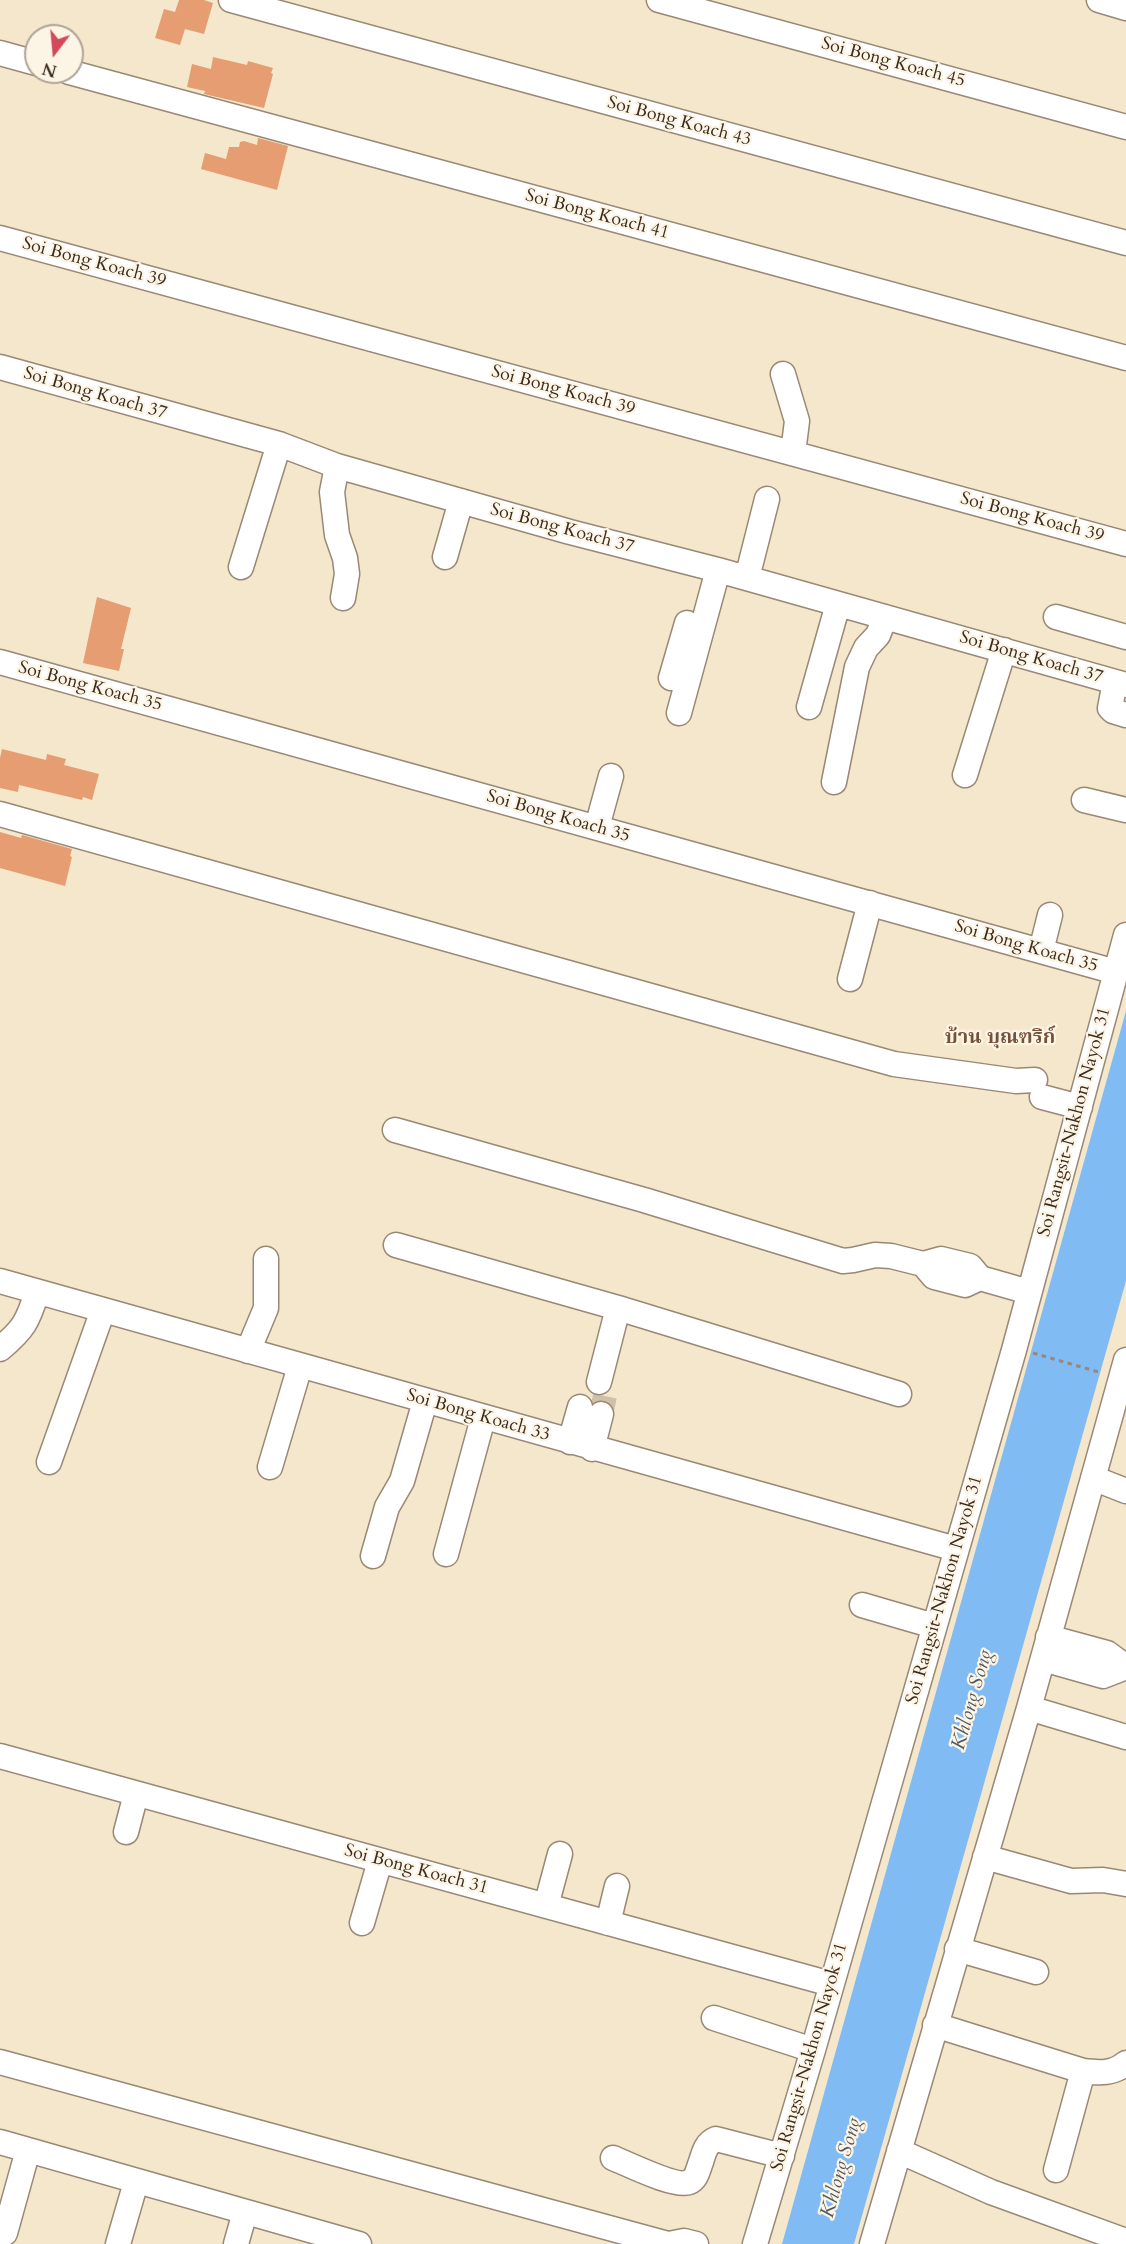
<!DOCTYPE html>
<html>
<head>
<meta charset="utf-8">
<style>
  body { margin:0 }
  #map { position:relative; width:1126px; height:2244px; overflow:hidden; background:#f4e7cc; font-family:Cardo,serif }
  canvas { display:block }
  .north { position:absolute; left:24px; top:24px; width:60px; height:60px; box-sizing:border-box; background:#fcf5e5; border:2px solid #afa495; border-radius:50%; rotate:196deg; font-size:16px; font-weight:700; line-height:24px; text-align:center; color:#3b2a1e }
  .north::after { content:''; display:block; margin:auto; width:21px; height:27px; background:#d1495b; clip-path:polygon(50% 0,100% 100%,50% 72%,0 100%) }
</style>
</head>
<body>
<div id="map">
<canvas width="1126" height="2244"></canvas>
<div class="north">N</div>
</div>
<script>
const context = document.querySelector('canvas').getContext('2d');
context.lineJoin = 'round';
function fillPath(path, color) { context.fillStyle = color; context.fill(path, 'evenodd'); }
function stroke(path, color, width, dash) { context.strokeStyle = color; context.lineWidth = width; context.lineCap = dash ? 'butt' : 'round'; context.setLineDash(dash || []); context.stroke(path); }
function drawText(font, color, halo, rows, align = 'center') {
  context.font = font + ' Cardo,"Noto Serif Thai",serif'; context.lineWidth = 4.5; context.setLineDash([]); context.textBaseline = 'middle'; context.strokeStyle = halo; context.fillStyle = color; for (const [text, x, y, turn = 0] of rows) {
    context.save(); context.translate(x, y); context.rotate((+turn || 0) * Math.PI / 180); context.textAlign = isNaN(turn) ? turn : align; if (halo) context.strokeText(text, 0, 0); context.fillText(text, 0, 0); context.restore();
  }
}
fillPath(new Path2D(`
  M1126 1011V1281L854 2244H782Z`), '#81bbf3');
fillPath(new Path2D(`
  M179 0H204L213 3 204 34 185 29 180 45 155 38 164 9 175 12Z
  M213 57 247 65 248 61 273 68 271 73 273 74 264 108 204 94 205 91 187 87 192 64 211 69Z
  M258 138 288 146 277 190 201 169 205 153 226 159 229 147H239L240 142 244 141 257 145Z
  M97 597 131 608 121 649H124L119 671 83 663Z
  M2 749 46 760 47 754 66 759 64 765 99 774 92 800 83 797 82 800 19 785 18 792 0 788V758Z
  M0 832 21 838 22 835 72 849 70 856 72 857 65 886 0 868Z`), '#e59d71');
stroke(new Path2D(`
  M601 1414 605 1396`), '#cfc1a9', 24, [24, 12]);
const minor = new Path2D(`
  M231 0 1126 243
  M659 0 1126 127
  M1099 0 1126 8
  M0 53 36 63
  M69 72 1126 358
  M0 238 1126 544
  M0 367 279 444 337 466 570 532 718 570 1126 685
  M783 374 797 421 793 453
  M337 466 332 492 337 535 345 558 347 574 343 598
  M445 557 461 501
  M241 567 279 444
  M747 578 767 499
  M1056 617 1126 637
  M0 662 1116 972
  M671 678 687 623
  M1115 682 1110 708 1113 711 1126 715
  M809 707 838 604
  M679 713 718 570
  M965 775 1004 650
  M834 782 857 667 866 648 878 635 885 617
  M1084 800 1126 810
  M0 814 894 1064 1016 1081 1035 1080
  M597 827 611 776
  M1041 951 1050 915
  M850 979 870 903
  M1042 1097 1080 1107
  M395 1130 644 1200 843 1261 853 1260 875 1255 891 1256 923 1264 941 1259 970 1266 980 1278 1029 1292
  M396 1245 618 1308
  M923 1264 934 1277 965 1285 980 1278
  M0 1281 956 1549
  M0 1349C24 1329 28 1321 37 1292
  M248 1351 266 1308V1259
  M599 1382 618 1308 899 1394
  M570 1442 580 1407
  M592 1449 601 1414
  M49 1462 103 1310
  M270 1467 300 1366
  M1093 1478 1126 1491
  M446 1554 483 1418
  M373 1556 387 1507 402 1481 425 1401
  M862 1605 934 1626
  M1048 1637 1107 1653 1126 1667
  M1043 1659 1103 1676 1126 1667
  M1029 1708 1126 1737
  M0 1756 831 1984
  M126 1832 136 1794
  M985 1857 1071 1881 1103 1880 1126 1884
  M546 1906 560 1854
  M362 1923 380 1861
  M608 1923 617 1886
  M957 1949 1036 1972
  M714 2018 813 2050
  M935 2025 1083 2071C1100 2073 1113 2074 1126 2063
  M0 2062 668 2244
  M0 2142 359 2244
  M899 2151 991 2192 1126 2241
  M613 2158C628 2164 676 2188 689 2182 697 2179 698 2169 701 2162 704 2152 706 2143 716 2139L782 2156
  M1056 2170 1083 2071
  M5 2233 28 2150
  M118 2244 136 2182
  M236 2244 245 2212
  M669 2244 684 2241 696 2244
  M755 2244 813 2050 1014 1350 1126 935
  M872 2244 1029 1708 1126 1360`);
stroke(minor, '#988875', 27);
stroke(new Path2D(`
  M1033 1353 1102 1373`), '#988875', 3, [4.5, 4.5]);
stroke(minor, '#fff', 24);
drawText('18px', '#3b2a1e', '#fcf5e5', [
  ["Soi Bong Koach 45",893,63,15],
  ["Soi Bong Koach 43",679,122,15],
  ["Soi Bong Koach 41",597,215,15],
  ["Soi Bong Koach 39",94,263,15],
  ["Soi Bong Koach 39",563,391,15],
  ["Soi Bong Koach 37",95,394,16],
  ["Soi Bong Koach 39",1032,518,15],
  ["Soi Bong Koach 37",562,529,15],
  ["Soi Bong Koach 37",1031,658,16],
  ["Soi Bong Koach 35",90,687,15],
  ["Soi Bong Koach 35",558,817,16],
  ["Soi Bong Koach 35",1026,947,16],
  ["Soi Rangsit-Nakhon Nayok 31",1075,1122,-75],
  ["Soi Bong Koach 33",478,1416,16],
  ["Soi Rangsit-Nakhon Nayok 31",945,1590,-74],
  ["Soi Bong Koach 31",416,1870,15],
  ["Soi Rangsit-Nakhon Nayok 31",810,2057,-74]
]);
drawText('bold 20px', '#76523b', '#fcf5e5', [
  ["บ้าน บุณฑริก์",1000,1038]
]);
drawText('italic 20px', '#50565e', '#fcf5e5', [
  ["Khlong Song",973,1700,-74],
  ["Khlong Song",842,2168,-74]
]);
</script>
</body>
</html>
